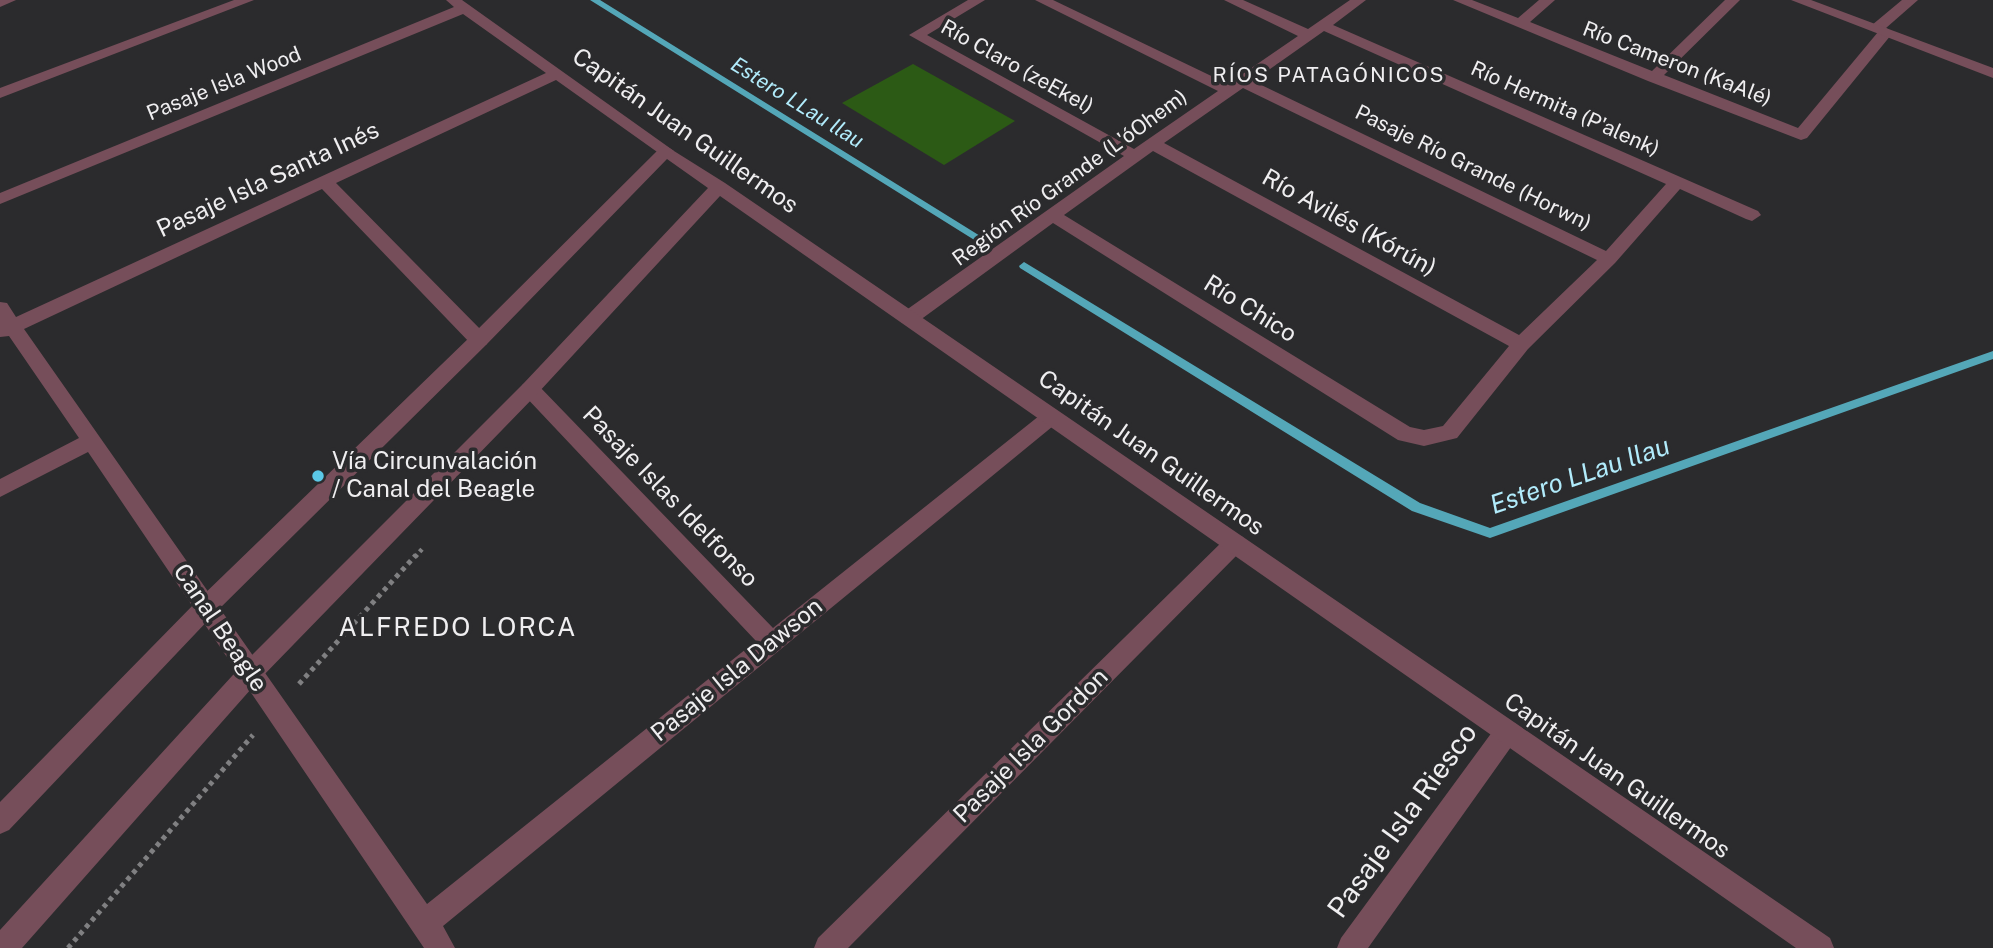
<!DOCTYPE html>
<html>
<head>
<meta charset="utf-8">
<style>
  body { margin:0 }
  canvas { display:block; background:#2b2b2d }
</style>
</head>
<body>
<canvas width="1993" height="948"></canvas>
<script>
const context = document.querySelector('canvas').getContext('2d');
context.lineJoin = 'round';
function fillPath(path, color) { context.fillStyle = color; context.fill(path, 'evenodd'); }
function stroke(path, color, width, dash) { context.strokeStyle = color; context.lineWidth = width; context.lineCap = dash ? 'butt' : 'round'; context.setLineDash(dash || []); context.stroke(path); }
function drawText(font, color, halo, rows, align = 'center') {
  context.font = font + ' "Public Sans",sans-serif'; context.lineWidth = 7; context.setLineDash([]); context.textBaseline = 'middle'; context.strokeStyle = halo; context.fillStyle = color; for (const [text, x, y, turn = 0] of rows) {
    context.save(); context.translate(x, y); context.rotate((+turn || 0) * Math.PI / 180); context.textAlign = isNaN(turn) ? turn : align; if (halo) context.strokeText(text, 0, 0); context.fillText(text, 0, 0); context.restore();
  }
}
fillPath(new Path2D(`
  M913 64 1015 121 944 165 842 103Z`), '#2c5a15');
fillPath(new Path2D(`
  M590 0H600L985 239 984 241H976Z
  M1024 262 1420 503 1490 528 1993 351V359L1490 538 1412 511 1020 268 1019 266Z`), '#54a7b8');
stroke(new Path2D(`
  M415 557 423 548`), '#808082', 4.5, [3.5, 3.5]);
stroke(new Path2D(`
  M299 684 416 555
  M68 948 253 735`), '#808082', 5, [4.5, 4.5]);
fillPath(new Path2D(`
  M0 0H16L0 7Z
  M234 0H254L0 98V88Z
  M446 0H462L674 151 666 156 660 154 556 80 336 183 486 335 489 340 486 345H472L322 189 24 329 427 904 756 641 523 394 520 389 523 384 530 382 537 384 773 628 1044 412 1051 409 1058 412 1061 417 1058 422 443 926 455 948H424L88 452 0 497V479L79 438 9 336 0 337V302L7 303 16 317 546 73 463 14 0 204V193L454 7Z
  M968 0H985L927 35 1134 149 1218 91 1035 0H1053L1228 84 1298 36 1224 0H1243L1308 29 1350 0H1366L1333 25 1758 211 1761 215 1752 221 1746 219 1680 189 1615 263 1528 349 1457 438 1424 446 1398 440 1053 223 916 323H902L900 318 902 313 1124 156 909 35ZM1324 31 1666 184 1606 251 1253 81ZM1243 88 1597 260 1519 335 1164 143ZM1153 151 1509 346 1443 426 1424 430 1410 427 1064 215Z
  M1453 0H1472L1518 18 1539 0H1555L1530 22 1652 71 1725 0H1740L1664 75 1798 128 1878 32 1872 31 1870 28 1872 25 1902 0H1918L1886 28 1893 32 1891 35 1807 138 1801 140 1648 81Z
  M1235 534 1243 537 1246 543 1243 549 848 948H814L818 938 1227 537Z
  M1507 720 1516 724 1519 732 1516 740 1368 948H1337L1341 938 1498 724Z`), '#764e5a');
fillPath(new Path2D(`
  M1791 0H1811L1993 68V78Z
  M666 146 725 183 1830 938 1834 948H1796L720 196 537 394 259 680 22 948H0V930L243 664 523 384 708 188 667 159 486 345 214 614 9 830 0 834V802L198 600 472 335 660 148Z`), '#764e5a');
for (const [x, y, r, color] of [
  [318,476,7,"#5bc8e7"]
]) { const dot = new Path2D(); dot.arc(x, y, r, 0, 2 * Math.PI); context.fillStyle = color; context.fill(dot); stroke(dot, '#2b2b2d', 2.5); }
drawText('21px', '#efeef0', '#2b2b2d', [
  ["Río Cameron (KaAlé)",1677,64,21],
  ["Río Claro (zeEkel)",1017,67,29],
  ["Pasaje Isla Wood",224,84,-22],
  ["Río Hermita (P'alenk)",1565,109,24],
  ["Pasaje Río Grande (Horwn)",1473,168,26],
  ["Región Río Grande (L'óOhem)",1070,178,-36]
]);
context.letterSpacing = '2px';
drawText('21px', '#efeef0', '#2b2b2d', [
  ["RÍOS PATAGÓNICOS",1329,76]
]);
context.letterSpacing = '0px';
drawText('italic 21px', '#b1ebfb', '#2b2b2d', [
  ["Estero LLau llau",797,103,32]
]);
drawText('24px', '#efeef0', '#2b2b2d', [
  ["Capitán Juan Guillermos",685,131,35],
  ["Pasaje Isla Santa Inés",268,180,-25],
  ["Río Avilés (Kórún)",1349,223,29],
  ["Río Chico",1250,309,32],
  ["Capitán Juan Guillermos",1151,453,35],
  ["Pasaje Islas Idelfonso",670,497,46],
  ["Canal Beagle",220,628,56],
  ["Pasaje Isla Dawson",737,670,-39],
  ["Pasaje Isla Gordon",1031,746,-45],
  ["Capitán Juan Guillermos",1617,776,35]
]);
drawText('24px', '#efeef0', '#2b2b2d', [
  ["Vía Circunvalación",332,462],
  ["/ Canal del Beagle",332,490]
], 'left');
drawText('italic 26px', '#b1ebfb', '#2b2b2d', [
  ["Estero LLau llau",1580,476,-19]
]);
context.letterSpacing = '2px';
drawText('26px', '#efeef0', '#2b2b2d', [
  ["ALFREDO LORCA",458,628]
]);
context.letterSpacing = '0px';
drawText('28px', '#efeef0', '#2b2b2d', [
  ["Pasaje Isla Riesco",1403,821,-54]
]);
</script>
</body>
</html>
